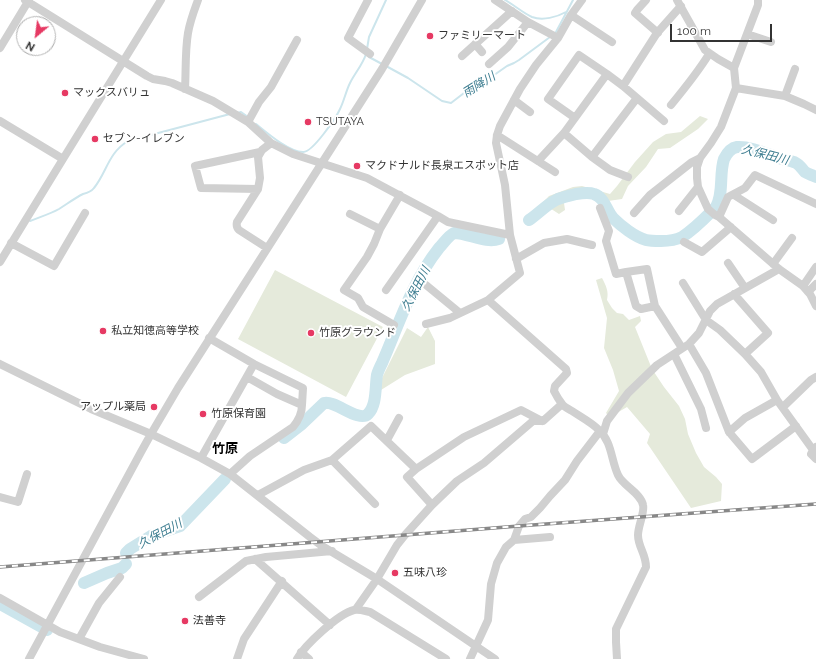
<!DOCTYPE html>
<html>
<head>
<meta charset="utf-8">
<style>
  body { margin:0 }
  #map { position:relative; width:816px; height:659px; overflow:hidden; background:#fff; font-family:Raleway,sans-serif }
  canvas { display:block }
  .north { position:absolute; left:16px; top:16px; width:40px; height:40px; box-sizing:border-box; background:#fff; border:1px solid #adadad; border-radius:50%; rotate:209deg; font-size:11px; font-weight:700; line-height:16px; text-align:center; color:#333 }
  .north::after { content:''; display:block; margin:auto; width:14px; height:18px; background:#e63963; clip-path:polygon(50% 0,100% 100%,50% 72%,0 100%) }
  .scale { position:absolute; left:670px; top:24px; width:102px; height:18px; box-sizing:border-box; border:2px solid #333; border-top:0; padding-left:5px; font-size:12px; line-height:14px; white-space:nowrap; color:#333; -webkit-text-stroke:3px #fff; paint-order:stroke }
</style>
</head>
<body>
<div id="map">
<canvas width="816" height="659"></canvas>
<div class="north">N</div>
<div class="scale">100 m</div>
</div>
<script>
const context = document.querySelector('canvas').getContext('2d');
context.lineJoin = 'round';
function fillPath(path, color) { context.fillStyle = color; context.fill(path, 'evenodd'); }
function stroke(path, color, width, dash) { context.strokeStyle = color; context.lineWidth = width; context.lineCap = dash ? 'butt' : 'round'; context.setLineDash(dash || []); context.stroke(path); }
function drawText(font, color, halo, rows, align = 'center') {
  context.font = font + ' Raleway,"Noto Sans JP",sans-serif'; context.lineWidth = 4; context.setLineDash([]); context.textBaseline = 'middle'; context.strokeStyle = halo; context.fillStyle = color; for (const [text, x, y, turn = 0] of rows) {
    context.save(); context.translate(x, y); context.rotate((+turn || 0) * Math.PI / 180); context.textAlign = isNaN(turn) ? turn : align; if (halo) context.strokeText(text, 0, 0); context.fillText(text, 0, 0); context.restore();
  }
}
fillPath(new Path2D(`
  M700 116 708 119 698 129 670 148 658 149 646 167 628 186 622 199 608 201 594 194 587 193 562 198 564 203 565 210 559 214 542 203 549 196 573 187 582 186 610 194 617 186 635 162 653 142 666 134 681 132Z
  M275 270 383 327 346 397 238 339Z
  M602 278C606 286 609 291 607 300L612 308 617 313 623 314 629 320 640 316 641 321 635 327 652 369 664 387 679 406 685 419 688 434 696 453 704 467 716 477 722 484 721 501 691 508 647 443 650 434 627 407 610 417 606 413 619 391 613 370 604 348 607 318 596 280Z
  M428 327 435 341V364L405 375 381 390 380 382 407 328 421 337Z`), '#e5eadb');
stroke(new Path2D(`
  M505 0C514 5 523 13 532 17 543 21 557 17 566 12
  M555 33 556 32 573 0
  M367 49 369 37 386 0
  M369 57 382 64
  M386 66 408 78 442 101 451 103 464 93 487 80 507 66 514 63 519 60 550 37
  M237 113 241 112 248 117
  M256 124C267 133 289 152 303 152 312 153 336 118 340 109 344 101 346 91 350 83 355 73 363 64 366 54
  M30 221C40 217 50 214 59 209 67 204 75 198 83 194 87 193 91 192 94 188 107 172 108 153 128 141L230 114`), '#cce5ec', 2);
stroke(new Path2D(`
  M529 220C538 214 546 205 556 200 562 197 569 196 576 194 582 193 589 192 594 194 605 198 606 210 613 218 621 226 635 237 646 240 650 241 656 241 661 241 668 241 676 240 682 237 695 229 706 217 716 207 724 193 719 174 724 159 727 153 731 148 737 147 751 146 769 155 782 159 786 160 792 161 796 163 800 165 802 169 805 172 808 174 812 175 816 177
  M284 438 302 424 324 403C335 400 359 423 368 414 377 405 375 387 377 375 378 371 380 367 382 363 399 324 412 282 439 248 444 243 448 236 454 233 468 233 486 244 499 239
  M126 553 130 549 151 536 174 528 180 526 225 479
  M84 583 107 573 122 568 126 564
  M0 604 47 630`), '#cce5ec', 12);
stroke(new Path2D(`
  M25 0 147 76 153 79 165 81 172 83 213 101 248 122 271 143 293 154 367 178 438 216 448 222 510 235
  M368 0 348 38 370 54
  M495 0 528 22 558 38
  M582 0 571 15 558 38 536 65 520 89 500 126 497 135 496 143 505 185 510 235 520 273 488 300 566 369 567 373 555 386 554 391C556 395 559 400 562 404 564 407 569 409 572 411 581 417 591 422 599 430 612 442 611 460 618 475 623 486 641 493 643 505 645 512 638 526 638 535 638 547 646 554 646 567L616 629V642L617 659
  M646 0 637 10 635 13 658 33
  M677 0 705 50 718 59 734 68 736 88 721 127 711 143 700 158 697 167V178L698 187 708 209 715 215 719 217 779 269 803 286 810 294 816 306
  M571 15 612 42
  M747 34 771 42
  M475 44 482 52
  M0 48 29 0
  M462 56 512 11
  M489 64 508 47 528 22
  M734 68 758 5V0
  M623 86 657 33 681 6
  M736 88 785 96 804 104 816 110
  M185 89C186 71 185 51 188 33 190 21 194 11 198 0
  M785 96 795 69
  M514 100 530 112
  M671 105C685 88 698 72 709 54
  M575 118 548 99 579 55 607 74
  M0 121 63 159
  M248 122 259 102 271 87 297 40
  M564 133 592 157 610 170 628 177
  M497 135 555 172
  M592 157 637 98
  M538 161 564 133 607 74 623 86 664 121
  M258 189 201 188 195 166 260 152
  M734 195 773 220
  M600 208 609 231 606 241 616 274 626 272
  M679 211 698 187
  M634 213 650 195 692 162 700 158
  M350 214 380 229
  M719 217 728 197 745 188 755 175 816 204
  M684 242 702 252 731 227
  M11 243 54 266 85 213
  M267 248 239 230C237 228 236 226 237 222L258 189 260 178 258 157 262 150 271 143
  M516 259 544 243 567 239 592 245
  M0 262 63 159 161 0
  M728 263 745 288
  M773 264 792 238
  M683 283 706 320 720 330 745 354 761 372 777 400 813 450
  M426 285 460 313
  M803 286 816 267
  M386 290 438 216
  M808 292 816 284
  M734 294 768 333 745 354
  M655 306 641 309 636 306 626 272 647 269 655 306 682 348
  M426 324 450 318 488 300
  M394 325 363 307 358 298 344 290 367 257 374 244 380 229 400 195
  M689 344 706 373 729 432
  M674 354 701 409 706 428
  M0 364 91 409 151 434 201 458 230 474 310 537 322 546 377 579 495 659
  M254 364 303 388 302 405
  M777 400 745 418 729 432 752 459 796 426
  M783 407 811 380 816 377
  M603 434 607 421 628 393 657 365 689 344 699 333 710 311 717 304 779 269
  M387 440 399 418
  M816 447 813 450 811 454 816 459
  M201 458 254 364 209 338
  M332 460 375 504
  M416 469 464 437 521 410 542 421
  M230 474 250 456 293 427C298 421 302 414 302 405L277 394 247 377
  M258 495 304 470 332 460 371 426 416 469 407 477 432 505
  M0 497 18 502 27 474
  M514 540 519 526 525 519 531 517 540 508 550 496 565 480 577 461 600 431
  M255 559 330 625
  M199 597 246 561 266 557 332 551
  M0 598 60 632 100 647 144 659
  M356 609 377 579 397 545 405 535 432 505 457 481 484 463 533 421H543L562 404
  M79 639 99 603 120 577
  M301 652 309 659
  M29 659 141 452 151 434 178 388 382 69 422 0
  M237 659 244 639 282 581
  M297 659C305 645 338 614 354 610 359 609 365 611 370 612L446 659
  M470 659 488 620 491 584 497 563 506 547 514 540 550 537`), '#d0d0d0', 8);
const rail = new Path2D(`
  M0 567 519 526 816 504`);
stroke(rail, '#888', 3.5);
stroke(rail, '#fff', 2, [6]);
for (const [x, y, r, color] of [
  [430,36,4,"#e63963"],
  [65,93,4,"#e63963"],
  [308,122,4,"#e63963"],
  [95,139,4,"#e63963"],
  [357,166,4,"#e63963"],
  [103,331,4,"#e63963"],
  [311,333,4,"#e63963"],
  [154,407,4,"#e63963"],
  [203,414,4,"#e63963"],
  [395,573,4,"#e63963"],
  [185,621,4,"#e63963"]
]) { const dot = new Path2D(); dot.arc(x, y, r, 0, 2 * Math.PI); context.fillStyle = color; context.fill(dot); stroke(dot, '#fff', 1.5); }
drawText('11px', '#333', '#fff', [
  ["ファミリーマート",438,36],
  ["マックスバリュ",73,93],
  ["TSUTAYA",316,122],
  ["セブン-イレブン",103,139],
  ["マクドナルド長泉エスポット店",365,166],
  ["私立知徳高等学校",111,331],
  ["竹原グラウンド",319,333],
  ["アップル薬局",146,407,"right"],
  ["竹原保育園",211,414],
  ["五味八珍",403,573],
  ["法善寺",193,621]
], 'left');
drawText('italic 12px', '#3d7d90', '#fff', [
  ["雨降川",479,85,-32],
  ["久保田川",765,155,14],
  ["久保田川",416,289,-63],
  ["久保田川",160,534,-28]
]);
drawText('bold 13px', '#000', '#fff', [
  ["竹原",225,449]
]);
</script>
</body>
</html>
